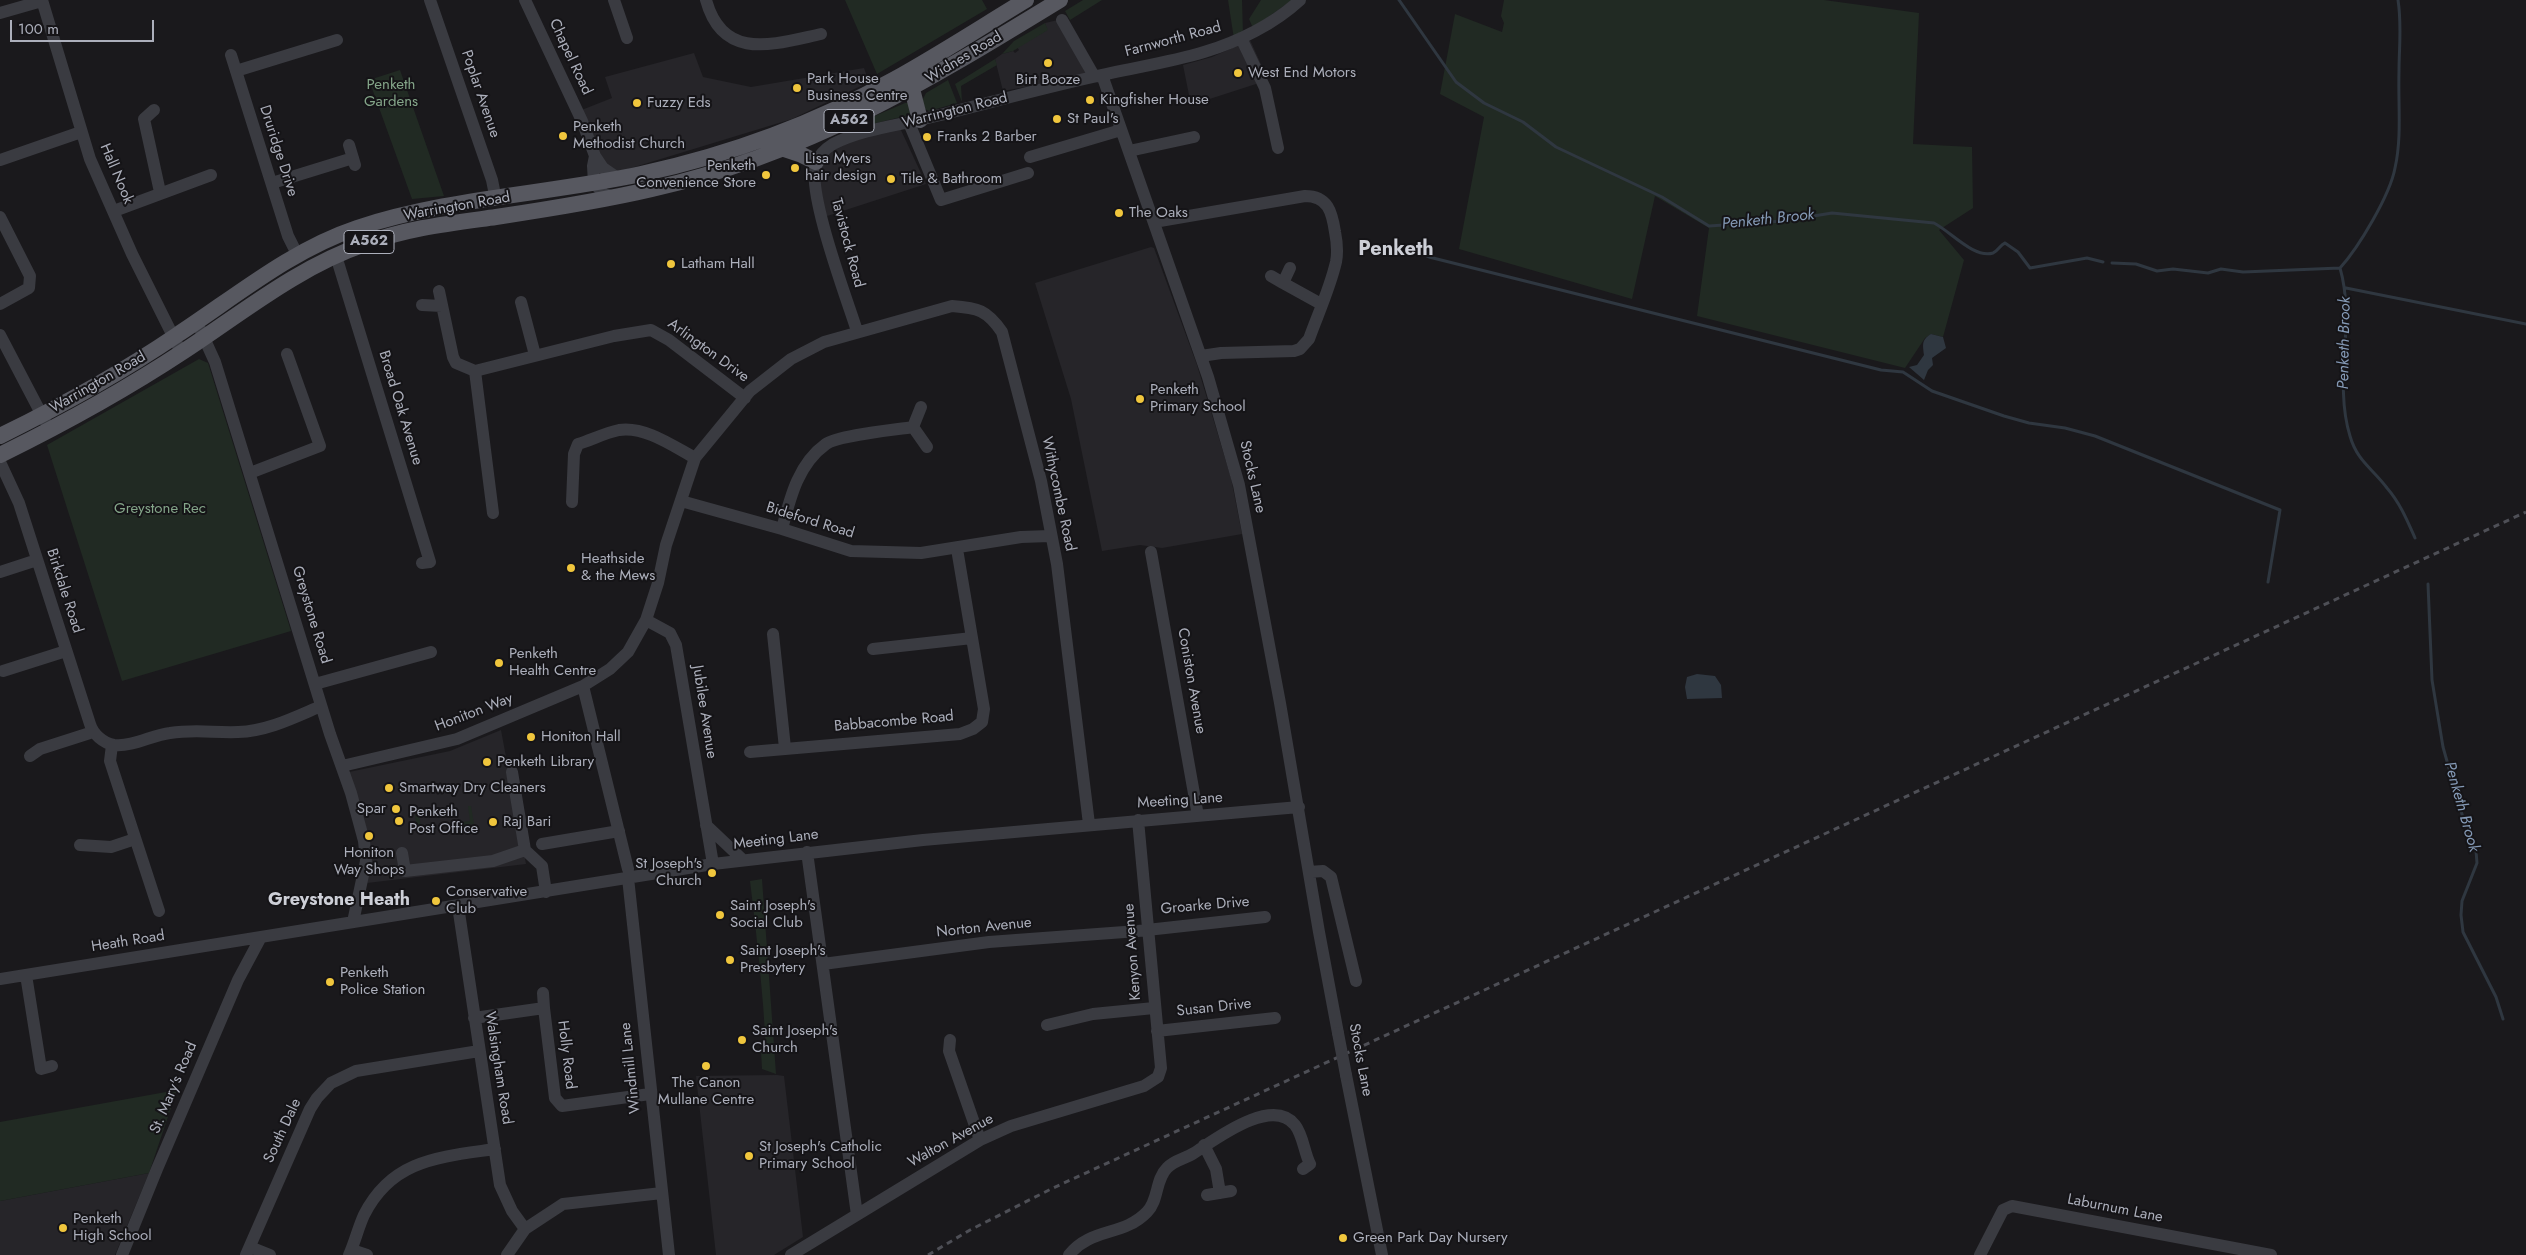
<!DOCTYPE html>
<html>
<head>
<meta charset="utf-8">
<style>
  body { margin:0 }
  #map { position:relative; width:2526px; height:1255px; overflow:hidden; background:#1a191c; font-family:Jost,sans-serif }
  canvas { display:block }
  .scale { position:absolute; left:10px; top:20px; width:144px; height:22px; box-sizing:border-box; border:2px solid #acafbb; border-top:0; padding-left:6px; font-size:15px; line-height:18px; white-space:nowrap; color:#acafbb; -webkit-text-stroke:4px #151417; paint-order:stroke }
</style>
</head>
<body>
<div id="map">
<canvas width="2526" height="1255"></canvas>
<div class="scale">100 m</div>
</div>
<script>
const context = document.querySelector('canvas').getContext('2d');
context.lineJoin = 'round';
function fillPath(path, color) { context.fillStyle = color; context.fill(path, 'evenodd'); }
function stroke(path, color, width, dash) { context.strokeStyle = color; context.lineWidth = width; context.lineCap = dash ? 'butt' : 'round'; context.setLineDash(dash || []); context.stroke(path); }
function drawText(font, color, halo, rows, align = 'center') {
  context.font = font + ' Jost,sans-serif'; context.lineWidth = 4; context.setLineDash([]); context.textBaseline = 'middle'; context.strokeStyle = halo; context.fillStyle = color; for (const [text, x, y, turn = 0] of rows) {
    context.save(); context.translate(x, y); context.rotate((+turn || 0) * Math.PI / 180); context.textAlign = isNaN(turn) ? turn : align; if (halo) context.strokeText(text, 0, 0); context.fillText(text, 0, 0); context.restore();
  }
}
fillPath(new Path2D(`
  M1058 20 1087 76 1003 91 995 59 1002 54 1013 51 1015 53 1019 50 1017 47 1047 30 1045 23Z
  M1250 40 1265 73 1256 84 1191 105 1183 65 1212 57Z
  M694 53 703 77 751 87 864 68 869 82 792 119 605 176 598 173 574 113 612 98 605 77Z
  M900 128 926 184 821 218 812 182 828 150 843 142Z
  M1151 247 1154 248 1197 365 1231 478 1242 534 1162 548 1140 545 1102 551 1071 399 1035 283Z
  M501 730 526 864 367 883 349 772 450 751Z
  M777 1075 784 1076 803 1237 774 1255H716L696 1076Z
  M149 1173 115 1255H0V1201Z`), '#262529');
fillPath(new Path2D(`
  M845 0H982L987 9 877 74Z
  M1083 0H1102L1070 20 1065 11Z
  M1228 0H1242L1243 34 1234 39Z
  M1261 0H1292L1253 28 1249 19Z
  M1504 0H1824L1919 13 1913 144 1972 147 1973 208 1939 230 1964 260 1943 337 1931 334 1925 338 1905 368 1697 316 1709 228 1655 196 1632 299 1459 249 1484 117 1440 94 1455 14 1502 32 1504 23 1501 16Z
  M1045 23 1048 30 1013 51 1002 54 1014 41Z
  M995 59 997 65 961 86 962 102 955 84Z
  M400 70 444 196 412 199 369 80Z
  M948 80 957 103 929 111 925 109 922 101 926 93Z
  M905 103H909L911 113 909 115 848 130 847 128Z
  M199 359 208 363 291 631 122 681 47 445Z
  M468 806H471L474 824 462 826V822L470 821Z
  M419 814 421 829 429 828 430 832 418 834 415 815Z
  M762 879 776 1074 762 1069 761 1051 766 1049C763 993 757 937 750 881Z
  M177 1090 149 1173 0 1201V1122Z`), '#212a23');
fillPath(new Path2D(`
  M1931 334 1943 337 1946 348 1932 358 1933 365 1928 370 1924 380 1909 367 1917 365 1924 355C1923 345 1921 340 1931 334Z
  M1697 674 1715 676 1721 685 1722 698 1687 699 1685 687 1687 677Z`), '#2f3740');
stroke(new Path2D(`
  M1399 0 1456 82 1484 103 1523 122 1556 147 1662 197 1709 226 1783 221 1832 213 1934 223C1950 231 1974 259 1993 253 1998 251 2000 245 2005 243L2018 252 2030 268 2087 258 2103 262
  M1418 252 1429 257 1881 370 1903 372 1932 391 2004 416 2029 423 2065 428 2095 436 2280 510 2268 582
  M2112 263 2136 264 2157 271 2173 269 2208 273 2221 269 2243 272 2340 268C2356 323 2333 381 2350 436 2357 461 2373 469 2387 488 2400 503 2407 520 2415 538
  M2340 268C2359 247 2390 195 2395 168 2402 137 2398 104 2399 72 2399 48 2402 25 2398 0
  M2346 288 2526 324
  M2428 584 2432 680 2443 747 2467 832 2476 851 2477 863 2462 901 2461 915 2463 932 2496 997 2503 1019`), '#2f3740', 3);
stroke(new Path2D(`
  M42 0 90 159 132 254 178 346
  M430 0 492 180 496 200
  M525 0 582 121 595 156 603 168 619 179
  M614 0 627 38
  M706 0C723 62 774 44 821 34
  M0 13 42 1
  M1062 20 1094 76
  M1241 38 1265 88 1278 148
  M231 55 288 236 298 256
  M236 71 337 40
  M1102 75 1208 377 1239 485 1280 703 1319 932 1338 1033
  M154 110 144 119 160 192
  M909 123 941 200 1028 173
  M349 145 355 165
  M1129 151 1194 137
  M595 156 593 166 594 183 604 194 615 197
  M1030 157 1121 130
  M0 160 81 132
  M272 183 353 158
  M114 211 211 175
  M0 217 30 276 29 288 0 304
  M1154 222 1305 196C1328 196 1332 212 1335 232 1337 242 1338 252 1336 262 1330 288 1318 314 1309 339L1300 349 1294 351 1221 353 1201 356
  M336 256 430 562 422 563
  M1271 276 1283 283 1290 268
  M1283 283 1321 304
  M439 291 453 357 456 363 475 371 614 336 651 330 669 340 745 398
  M521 302 535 355
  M422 305 442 306
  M200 329 215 362 330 734 351 793 364 841 366 861 353 922
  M857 331C847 299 806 191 816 163 819 155 825 149 833 144 862 129 900 125 932 117 985 104 1039 89 1093 77 1130 68 1168 63 1204 52 1238 42 1274 24 1300 0
  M0 335 45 421
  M475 371 493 513
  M921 407 913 427 927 447
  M0 462 19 503 90 724C93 734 103 743 114 745 133 747 152 735 170 733 196 729 214 733 238 732 268 731 295 717 321 706
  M250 473 320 446 287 354
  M681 501 782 529 851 551 921 553 1021 537 1050 536
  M572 502 574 454 578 444C591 440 605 433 619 430 645 426 673 446 695 458
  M782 529C790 498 798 464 826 444 839 435 894 430 913 427
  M1151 552 1198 816
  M0 572 37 560
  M646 620 670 633 676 645 713 864
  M773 634 785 748
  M873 649 972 638
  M3 671 66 651
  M315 684 431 652
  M583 686 628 869
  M112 745 110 761 159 911
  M750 752 960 734 973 729 982 722 984 709 957 549
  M30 756 40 749 93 732
  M342 766 457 739 583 686 610 669 628 652 646 620 658 583 666 545 695 458 750 391 791 359 824 342 952 306C978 308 987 310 1002 332L1041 481 1057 564 1089 824
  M706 825 743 860
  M542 844 619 831
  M80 845 111 847 135 839
  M525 850 542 866 546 892
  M807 852 857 1215
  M402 853 405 871 493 861 525 850 512 772
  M1309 872 1323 871 1331 877 1356 981
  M628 878 669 1255
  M458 906 500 1185 512 1211 525 1229
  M823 964 989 942 1138 931 1265 917
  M26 975 41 1069 52 1066
  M0 979 713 864 923 840 1299 807
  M543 993 544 1008
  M474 1018 544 1008 555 1098 562 1106 650 1094
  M1047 1025 1093 1014 1154 1008
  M1157 1031 1275 1018
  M950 1040 949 1051 980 1140
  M1346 1075 1382 1255
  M1204 1145 1216 1169 1220 1193
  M1207 1195 1231 1191
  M250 1247 270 1255
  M352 1250 367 1255
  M122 1255 157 1169 238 980 261 937
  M246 1255 310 1109 317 1098 331 1083 356 1071 479 1051
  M349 1255C355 1242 358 1228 364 1215 392 1159 440 1157 495 1149
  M507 1255 525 1229 563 1204 662 1193
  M791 1255 980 1140 1011 1126 1144 1086 1158 1077 1161 1068 1138 820
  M1069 1255C1091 1227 1123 1237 1147 1212 1159 1200 1155 1180 1167 1168 1174 1160 1185 1159 1194 1153 1216 1139 1272 1096 1295 1125 1303 1135 1304 1152 1310 1164L1303 1169
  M1980 1255 2003 1210 2012 1206 2271 1255`), '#3a3b41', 12);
stroke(new Path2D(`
  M912 89 920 120
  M784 149 802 155 816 162
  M0 436C61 406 121 373 177 335 235 297 291 250 357 228 447 198 548 194 641 174 729 155 816 123 895 79 940 54 983 26 1026 0
  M0 455C63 424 125 390 184 351 242 313 298 267 365 244 406 228 453 223 496 217 549 209 601 201 652 189 808 154 926 82 1060 0`), '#575860', 16);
stroke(new Path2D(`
  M928 1255 970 1230 1053 1188 2526 512`), '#4e4f56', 3, [6, 5]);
stroke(new Path2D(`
  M1338 1033 1346 1075`), '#3a3b41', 12);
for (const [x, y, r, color] of [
  [1048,63,5,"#f0c63d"],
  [1238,73,5,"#f0c63d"],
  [797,88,5,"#f0c63d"],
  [1090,100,5,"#f0c63d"],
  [637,103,5,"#f0c63d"],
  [1057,119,5,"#f0c63d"],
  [563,136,5,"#f0c63d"],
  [927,137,5,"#f0c63d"],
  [795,168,5,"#f0c63d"],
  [766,175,5,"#f0c63d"],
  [891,179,5,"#f0c63d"],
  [1119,213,5,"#f0c63d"],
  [671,264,5,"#f0c63d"],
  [1140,399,5,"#f0c63d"],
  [571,568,5,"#f0c63d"],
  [499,663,5,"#f0c63d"],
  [531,737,5,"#f0c63d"],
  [487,762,5,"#f0c63d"],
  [389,788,5,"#f0c63d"],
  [396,809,5,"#f0c63d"],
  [399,821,5,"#f0c63d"],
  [493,822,5,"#f0c63d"],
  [369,836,5,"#f0c63d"],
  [712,873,5,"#f0c63d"],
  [436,901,5,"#f0c63d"],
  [720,915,5,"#f0c63d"],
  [730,960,5,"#f0c63d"],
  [330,982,5,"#f0c63d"],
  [742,1040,5,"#f0c63d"],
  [706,1066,5,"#f0c63d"],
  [749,1156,5,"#f0c63d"],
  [63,1228,5,"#f0c63d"],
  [1343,1238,5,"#f0c63d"]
]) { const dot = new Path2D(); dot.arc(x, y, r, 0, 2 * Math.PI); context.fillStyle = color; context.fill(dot); stroke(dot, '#151417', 2); }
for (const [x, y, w] of [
  [849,121,50],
  [369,242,50]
]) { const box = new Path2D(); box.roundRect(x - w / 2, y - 11.5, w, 23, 4); context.fillStyle = '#151417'; context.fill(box); stroke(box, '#acafbb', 1); }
drawText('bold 14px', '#acafbb', null, [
  ["A562",849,121],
  ["A562",369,242]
]);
drawText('15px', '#acafbb', '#151417', [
  ["Farnworth Road",1173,40,-15],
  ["Chapel Road",570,57,65],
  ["Widnes Road",964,58,-31],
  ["Poplar Avenue",480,94,71],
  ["Warrington Road",955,111,-14],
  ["Druridge Drive",278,151,72],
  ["Hall Nook",116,174,67],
  ["Warrington Road",457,207,-10],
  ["Tavistock Road",847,243,75],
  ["Arlington Drive",708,351,36],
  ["Warrington Road",98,383,-30],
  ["Broad Oak Avenue",400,408,73],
  ["Stocks Lane",1252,477,77],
  ["Withycombe Road",1058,494,78],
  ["Bideford Road",810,521,17],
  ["Birkdale Road",64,591,72],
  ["Greystone Road",311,615,73],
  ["Coniston Avenue",1191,681,80],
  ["Jubilee Avenue",704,712,81],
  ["Honiton Way",474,713,-21],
  ["Babbacombe Road",894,722,-5],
  ["Meeting Lane",1180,801,-4],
  ["Meeting Lane",776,840,-7],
  ["Groarke Drive",1205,906,-5],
  ["Norton Avenue",984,928,-6],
  ["Heath Road",128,942,-9],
  ["Kenyon Avenue",1133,952,-94],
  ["Susan Drive",1214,1008,-6],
  ["Holly Road",566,1055,83],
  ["Stocks Lane",1360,1060,79],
  ["Walsingham Road",498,1068,81],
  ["Windmill Lane",631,1068,-96],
  ["St. Mary's Road",174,1088,-67],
  ["South Dale",283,1131,-65],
  ["Walton Avenue",951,1141,-29],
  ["Laburnum Lane",2115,1209,11]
]);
drawText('15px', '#acafbb', '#151417', [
  ["West End Motors",1248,73],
  ["Park House",807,79],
  ["Business Centre",807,96],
  ["Birt Booze",1048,80,"center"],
  ["Kingfisher House",1100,100],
  ["Fuzzy Eds",647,103],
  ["St Paul's",1067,119],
  ["Penketh",573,127],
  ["Methodist Church",573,144],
  ["Franks 2 Barber",937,137],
  ["Lisa Myers",805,159],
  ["hair design",805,176],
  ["Penketh",756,166,"right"],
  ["Convenience Store",756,183,"right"],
  ["Tile & Bathroom",901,179],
  ["The Oaks",1129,213],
  ["Latham Hall",681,264],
  ["Penketh",1150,390],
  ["Primary School",1150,407],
  ["Heathside",581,559],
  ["& the Mews",581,576],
  ["Penketh",509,654],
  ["Health Centre",509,671],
  ["Honiton Hall",541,737],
  ["Penketh Library",497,762],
  ["Smartway Dry Cleaners",399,788],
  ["Spar",386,809,"right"],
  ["Penketh",409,812],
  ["Post Office",409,829],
  ["Raj Bari",503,822],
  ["Honiton",369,853,"center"],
  ["Way Shops",369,870,"center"],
  ["St Joseph's",702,864,"right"],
  ["Church",702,881,"right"],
  ["Conservative",446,892],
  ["Club",446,909],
  ["Saint Joseph's",730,906],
  ["Social Club",730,923],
  ["Saint Joseph's",740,951],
  ["Presbytery",740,968],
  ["Penketh",340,973],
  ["Police Station",340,990],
  ["Saint Joseph's",752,1031],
  ["Church",752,1048],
  ["The Canon",706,1083,"center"],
  ["Mullane Centre",706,1100,"center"],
  ["St Joseph's Catholic",759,1147],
  ["Primary School",759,1164],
  ["Penketh",73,1219],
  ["High School",73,1236],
  ["Green Park Day Nursery",1353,1238]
], 'left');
drawText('15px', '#84a589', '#151417', [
  ["Penketh",391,85],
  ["Gardens",391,102],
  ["Greystone Rec",160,509]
]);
drawText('italic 16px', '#8499b5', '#151417', [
  ["Penketh Brook",1768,220,-6],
  ["Penketh Brook",2345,343,-89],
  ["Penketh Brook",2461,807,74]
]);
drawText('bold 18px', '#cdcfd7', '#151417', [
  ["Greystone Heath",339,901]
]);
drawText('bold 20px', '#cdcfd7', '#151417', [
  ["Penketh",1396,250]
]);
</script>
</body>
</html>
